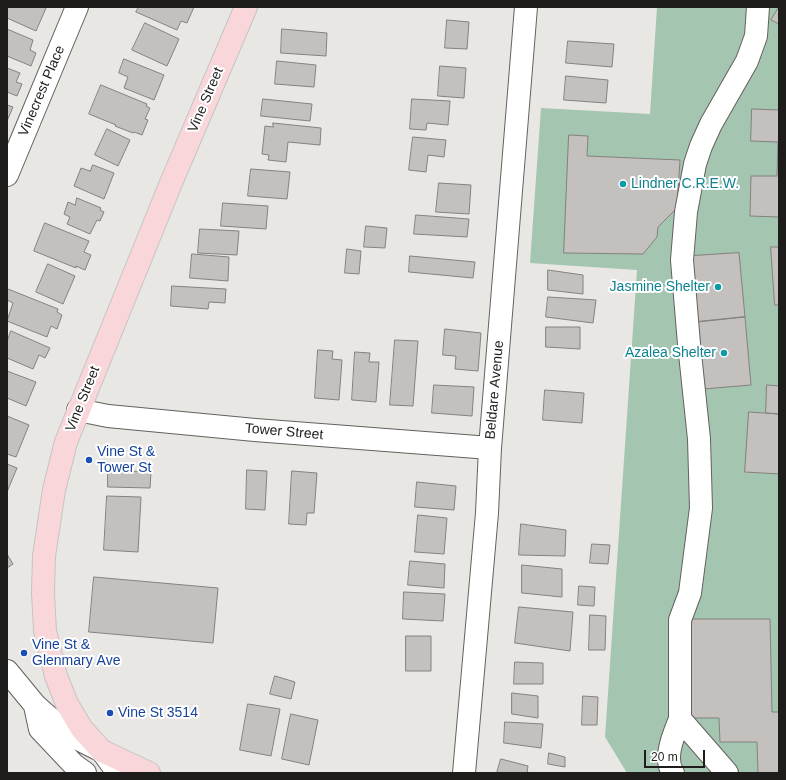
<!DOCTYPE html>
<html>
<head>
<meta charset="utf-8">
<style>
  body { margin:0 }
  #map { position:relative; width:786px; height:780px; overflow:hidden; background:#e9e7e4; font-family:Helvetica,sans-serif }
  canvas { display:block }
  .frame { position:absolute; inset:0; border:8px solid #1e1d1c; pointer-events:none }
  .scale { position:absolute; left:644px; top:750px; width:61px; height:18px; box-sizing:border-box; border:2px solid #1e1d1c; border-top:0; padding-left:5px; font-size:12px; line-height:14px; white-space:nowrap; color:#1e1d1c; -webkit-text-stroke:3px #fff; paint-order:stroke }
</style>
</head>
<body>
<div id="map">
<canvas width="786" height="780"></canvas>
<div class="frame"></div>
<div class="scale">20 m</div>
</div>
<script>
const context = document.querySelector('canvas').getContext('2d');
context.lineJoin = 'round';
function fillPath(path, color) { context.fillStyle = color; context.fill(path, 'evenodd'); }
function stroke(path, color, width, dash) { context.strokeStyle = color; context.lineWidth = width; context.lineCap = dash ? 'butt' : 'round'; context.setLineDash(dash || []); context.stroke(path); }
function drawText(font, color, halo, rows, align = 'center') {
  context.font = font + ' Helvetica,sans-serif'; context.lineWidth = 4; context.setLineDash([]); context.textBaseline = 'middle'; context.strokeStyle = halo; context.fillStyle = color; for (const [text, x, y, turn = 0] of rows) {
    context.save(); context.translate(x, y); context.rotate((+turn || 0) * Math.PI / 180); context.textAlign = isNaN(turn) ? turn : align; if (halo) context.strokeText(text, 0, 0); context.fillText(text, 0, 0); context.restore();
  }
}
fillPath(new Path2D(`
  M657 7H779V773H627L605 737 637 270 530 263 541 108 650 114Z`), '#a4c5b0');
const building = new Path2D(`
  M8 7H45L46 8 36 31 7 18Z
  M139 7H194L187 23 181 21 177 30 136 12Z
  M779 7V24L771 20Z
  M447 20 469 22 467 49 445 48Z
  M145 23 179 39 167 66 132 50Z
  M7 29 33 40 30 50 36 53 31 66 7 56Z
  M282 29 327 33 326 56 281 53Z
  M568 41 614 44 612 67 566 63Z
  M124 59 164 75 154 100 124 88 128 77 119 73Z
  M277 61 316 65 314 87 275 84Z
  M440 66 466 68 464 98 438 96Z
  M7 68 20 73 16 82 22 84 17 96 7 92Z
  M566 76 608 80 606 103 564 100Z
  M101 85 147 104 146 106 150 108 145 119 148 120 142 135 134 132 133 133 115 126 116 125 89 114Z
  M263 99 312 104 310 121 261 116Z
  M412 99 450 101 448 125 427 123 426 130 410 129Z
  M7 105 13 107 7 121Z
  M752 109 779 110V217L750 216 751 176H777L778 142 751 141Z
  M273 123 321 128 320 145 288 142 286 162 268 160 269 155 262 154 265 126 273 127Z
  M107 129 130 140 118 166 95 155Z
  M569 135 588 136 587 156 680 160 677 208 658 227 657 237 643 254 564 253Z
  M413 137 446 140 444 157 428 155 426 172 409 170Z
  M93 165 114 173 104 199 74 186 81 168 90 171Z
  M251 169 290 172 287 199 248 196Z
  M439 183 471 185 469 214 436 212Z
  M77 198 101 208 100 210 104 212 100 221 97 220 90 234 67 224 70 217 64 214 68 202 75 205Z
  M223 203 268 206 266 229 221 226Z
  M416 215 469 219 467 237 414 234Z
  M45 223 89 241 84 252 91 255 85 270 76 266V268L34 251Z
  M366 226 387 228 385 248 364 247Z
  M200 229 239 231 237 255 198 253Z
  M771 247H779V305H775Z
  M347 249 361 251 359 274 345 273Z
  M739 253 745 317 697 322 692 256Z
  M192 254 229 257 228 281 190 278Z
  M410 256 475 262 473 278 409 272Z
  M48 264 75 276 63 304 36 292Z
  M548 270 583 275V294L548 290Z
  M172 286 226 289 225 303 209 302 208 309 171 306Z
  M8 289 58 309 57 312 62 315 57 329 51 326 47 337 7 321 13 303 7 300Z
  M548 297 596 300 593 323 546 317Z
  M745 317 751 385 703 389 697 322Z
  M546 327H580V349L546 347Z
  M445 329 481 333 478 371 455 369 456 356 443 355Z
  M11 331 50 348 45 358 39 355 33 369 7 358V342Z
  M395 340 418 341 413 406 390 405Z
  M318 350 333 351 332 359 342 360 339 400 315 398Z
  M355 352 370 353 369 362H379L376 402 352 400Z
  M7 371 36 382 26 406 7 398Z
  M434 385 474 387 472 416 432 413Z
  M767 385 779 386V414L766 413Z
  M545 390 584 393 582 423 543 420Z
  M749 412 779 414V474L745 472Z
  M7 416 29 425 16 457 7 454Z
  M7 464 17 468 7 492Z
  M108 470 151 472 150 488 108 487Z
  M247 470 267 471 265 510 246 509Z
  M292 471 317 473 314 513H307L306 525 289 524Z
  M417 482 456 486 454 510 415 507Z
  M107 496 141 497 138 552 104 550Z
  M418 515 447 518 444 554 415 552Z
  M521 524 566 530 565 556 519 555Z
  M592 544 610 545 608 564 590 563Z
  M7 554 13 564 7 568Z
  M410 561 445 564 444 588 408 585Z
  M522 565 562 569V597L522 593Z
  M94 577 218 588 213 643 89 632Z
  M579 586 595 587 594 606 578 605Z
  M404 592 445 594 443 621 403 619Z
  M519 607 573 612 570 651 515 643Z
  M590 615 606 616 605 650H589Z
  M689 619H770L772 712H779V773H758L757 742H720L719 718H692Z
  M406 636H431V671H406Z
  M515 662 543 663V684H514Z
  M275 676 295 682 291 699 270 694Z
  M512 693 538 696V718L512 714Z
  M583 696 598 697 597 725H582Z
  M248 704 280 709 271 756 240 750Z
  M291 714 318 720 309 765 282 759Z
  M505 722 543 724 541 748 504 743Z
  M549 753 565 757V767L548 764Z
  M501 759 528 766 527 773H497Z`);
fillPath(building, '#c3c0be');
stroke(building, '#84817e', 1);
const minor = new Path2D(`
  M7 175 77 7
  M78 410 108 416 255 430 490 448
  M7 671 35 705 55 723 78 739 102 751 118 773
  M35 706 40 729 74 765 85 773
  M464 773 487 513 490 448 526 7
  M673 773C663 758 674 734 680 719
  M727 773 680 719V620L690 593 701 508 699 439 689 344 682 260 686 212 695 164 701 146 711 124 747 61 756 36 758 7`);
const major = new Path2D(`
  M149 773 102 751 82 729 67 704 56 676 45 631 43 593 44 556 54 490 66 442 171 183 246 7`);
stroke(minor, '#63615e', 24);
stroke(major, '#c4c4c4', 24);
stroke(minor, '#fff', 22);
stroke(major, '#f9d6d9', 22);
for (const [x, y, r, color] of [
  [623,184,4,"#0f9aa8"],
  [718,287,4,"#0f9aa8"],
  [724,353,4,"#0f9aa8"],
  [89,460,4,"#1a4fb4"],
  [24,653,4,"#1a4fb4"],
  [110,713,4,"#1a4fb4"]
]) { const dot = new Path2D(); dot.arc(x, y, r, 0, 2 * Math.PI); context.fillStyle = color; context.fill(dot); stroke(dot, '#fff', 1.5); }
drawText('14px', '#1e1d1c', '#fff', [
  ["Vinecrest Place",42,91,-67],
  ["Vine Street",206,100,-67],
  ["Beldare Avenue",495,390,-85],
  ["Vine Street",83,399,-68],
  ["Tower Street",284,432,5]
]);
drawText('14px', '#0d838f', '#fff', [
  ["Lindner C.R.E.W.",631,184,"left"],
  ["Jasmine Shelter",710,287],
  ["Azalea Shelter",716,353]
], 'right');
drawText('14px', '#164399', '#fff', [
  ["Vine St &",97,452],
  ["Tower St",97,468],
  ["Vine St &",32,645],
  ["Glenmary Ave",32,661],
  ["Vine St 3514",118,713]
], 'left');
</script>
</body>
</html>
